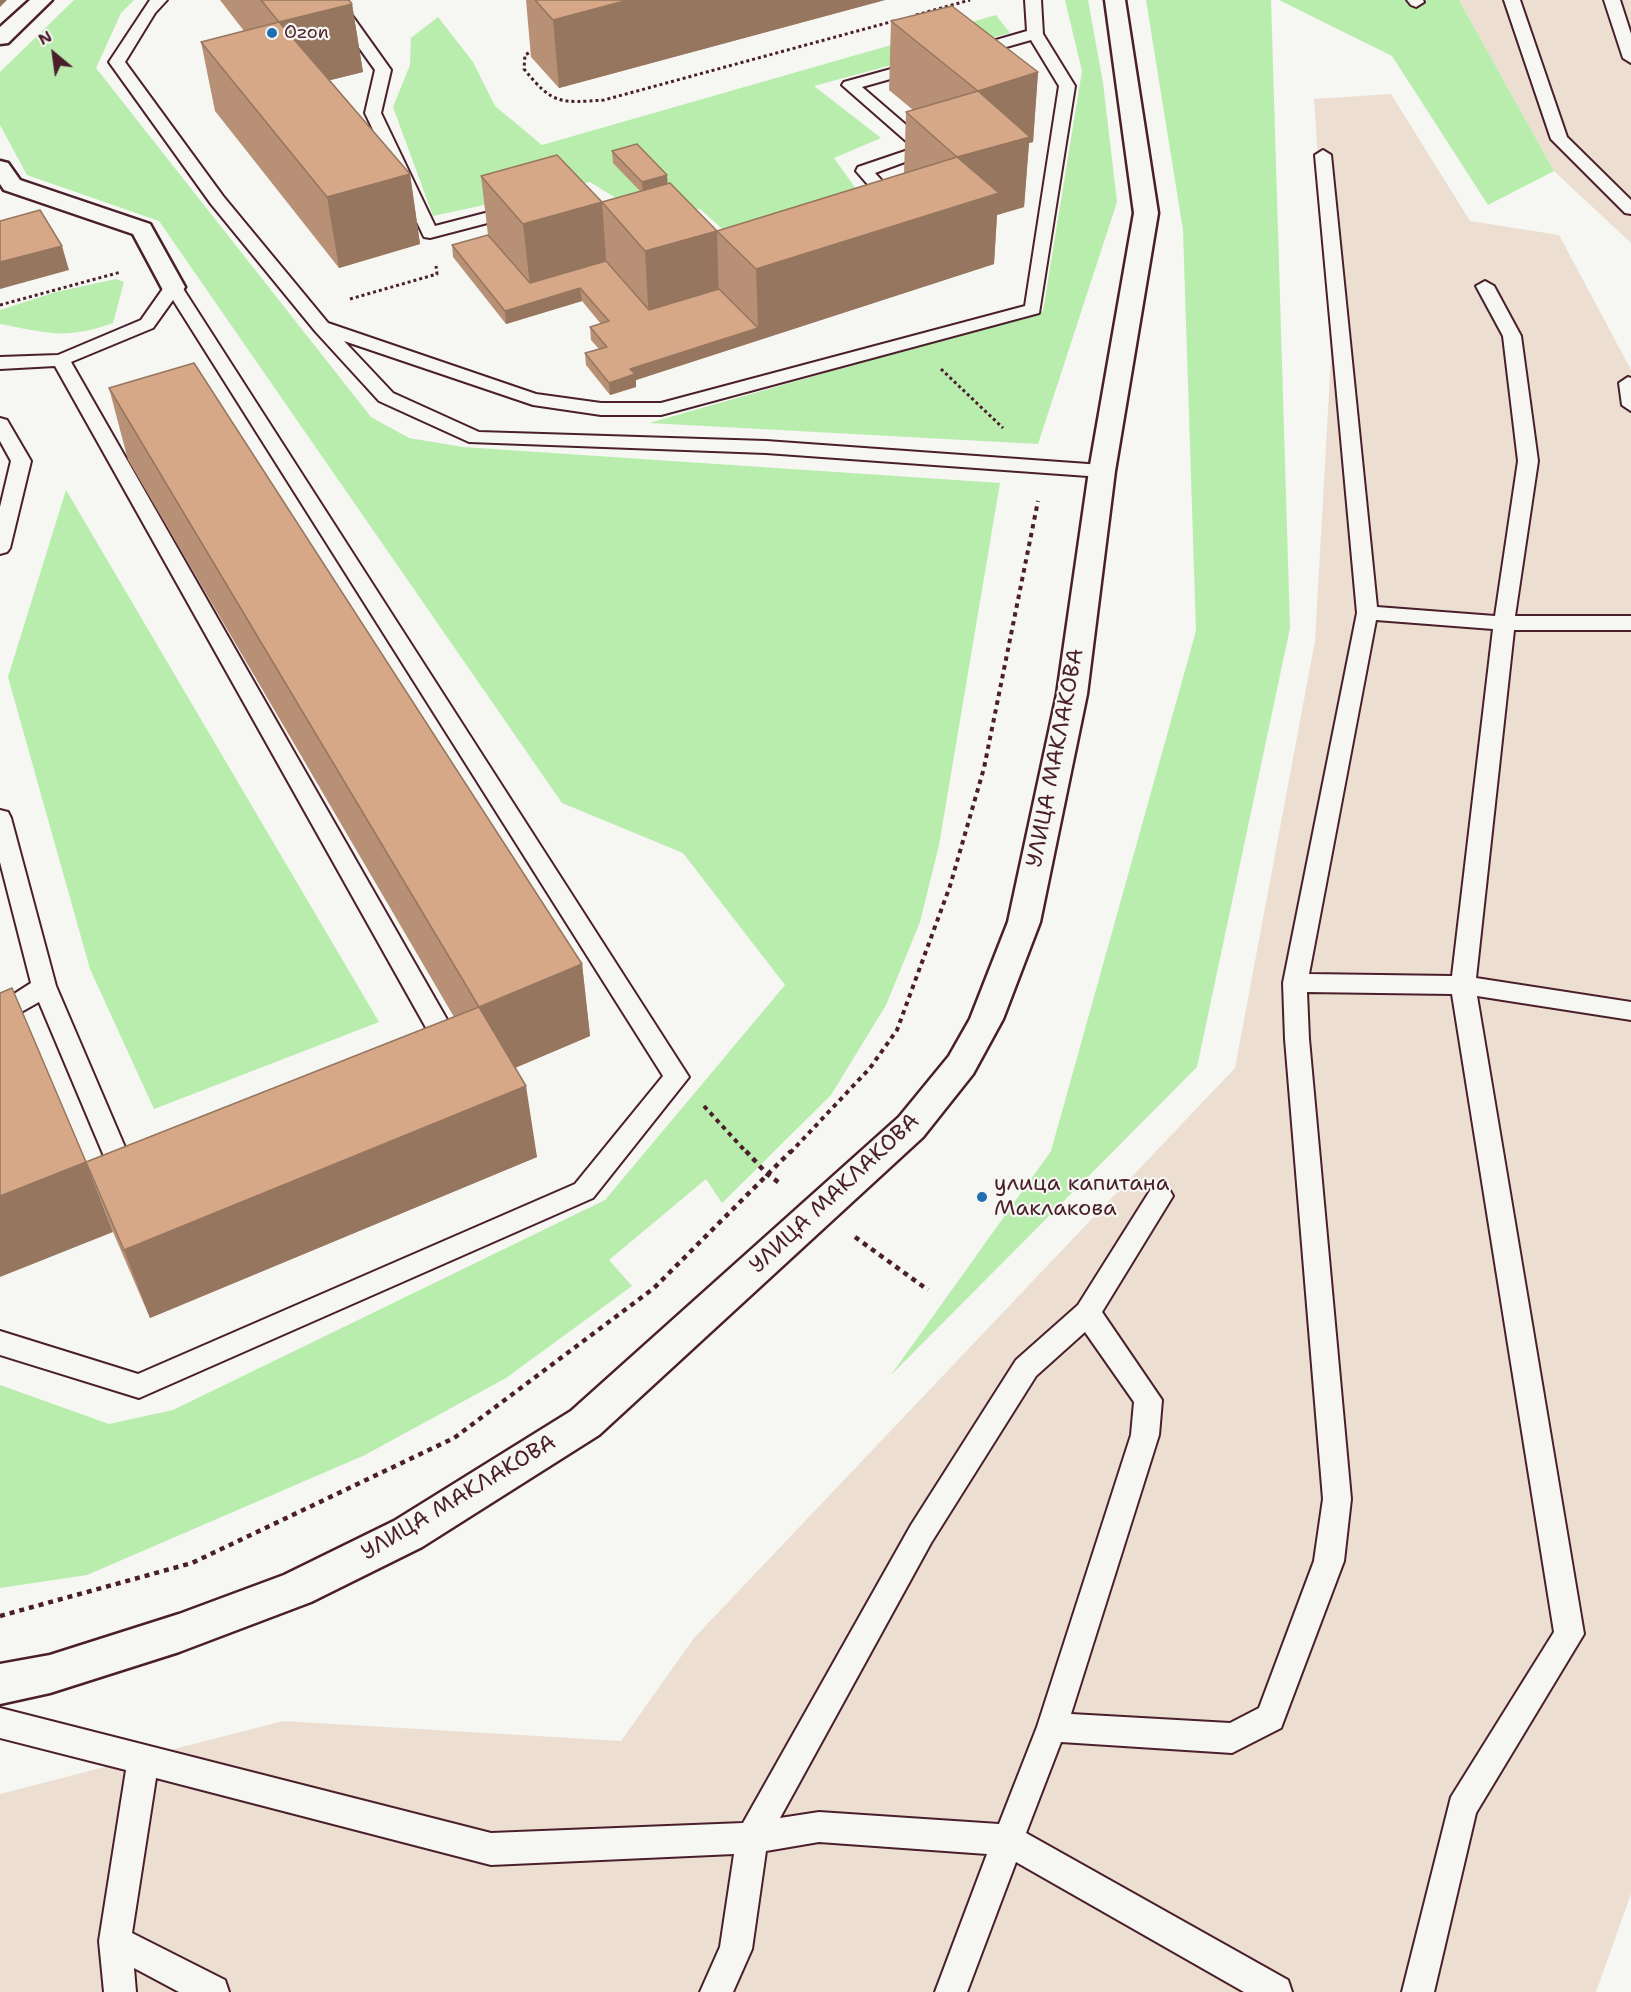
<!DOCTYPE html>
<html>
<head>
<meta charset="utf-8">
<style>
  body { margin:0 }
  #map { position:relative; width:1631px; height:1992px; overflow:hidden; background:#f6f6f2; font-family:"Shantell Sans",sans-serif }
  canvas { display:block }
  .north { position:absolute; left:24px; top:24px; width:60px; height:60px; -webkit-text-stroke:4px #f6f6f2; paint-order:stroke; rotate:331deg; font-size:16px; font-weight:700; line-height:24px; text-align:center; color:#4a1f2b }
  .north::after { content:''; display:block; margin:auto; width:21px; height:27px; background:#4a1f2b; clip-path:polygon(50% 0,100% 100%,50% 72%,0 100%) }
</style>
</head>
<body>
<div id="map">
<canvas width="1631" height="1992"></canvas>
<div class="north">N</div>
</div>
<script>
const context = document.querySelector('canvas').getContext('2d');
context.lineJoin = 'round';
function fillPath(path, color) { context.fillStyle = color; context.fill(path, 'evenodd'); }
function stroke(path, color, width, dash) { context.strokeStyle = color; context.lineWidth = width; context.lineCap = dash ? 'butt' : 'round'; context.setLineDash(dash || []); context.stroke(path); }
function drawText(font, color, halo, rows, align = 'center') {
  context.font = font + ' "Shantell Sans",sans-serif'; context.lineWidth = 4.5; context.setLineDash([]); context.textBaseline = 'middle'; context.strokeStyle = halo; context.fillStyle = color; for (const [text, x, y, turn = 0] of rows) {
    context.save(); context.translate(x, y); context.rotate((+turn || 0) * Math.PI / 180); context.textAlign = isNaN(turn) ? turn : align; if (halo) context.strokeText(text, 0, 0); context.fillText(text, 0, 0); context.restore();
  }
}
fillPath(new Path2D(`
  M1459 0H1631V243L1554 171Z
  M1391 94 1470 221 1559 235 1631 370V1894L1596 1992H0V1794L283 1721 621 1741 694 1638 1235 1068 1315 641 1331 357 1314 99Z`), '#ecdfd2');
fillPath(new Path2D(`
  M74 0H134L121 13 96 68 371 417 409 438 463 447 1000 483 939 845 920 922 886 1005 831 1095 722 1203 706 1179 609 1260 632 1286 506 1378 365 1455 87 1575 0 1588V1385L109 1424 173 1410 605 1200 785 985 683 853 562 803 159 221 27 175 0 125V72Z
  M1065 0H1088L1103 83 1117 202 1038 444 649 423 1043 311 1082 71Z
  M1146 0H1271L1290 628 1197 1067 891 1375 1051 1151 1196 631 1183 230Z
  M1279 0H1459L1554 171 1488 205 1392 56Z
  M996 15 1010 33 814 86 881 138 834 158 861 196 728 234 700 209 643 215 590 182 433 216 393 107 410 65 411 38 438 17 473 62 495 106 542 145Z
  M116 279 124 282 113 323C66 340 48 333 0 324V310L56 292Z
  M66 490 379 1022 154 1109 90 969 8 677Z`), '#b8edae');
const service = new Path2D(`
  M150 0H167L155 13 125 62 223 196 328 323 536 394 601 403H661L1025 306 1059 86 1031 40 971 57 963 52 965 49 1027 31 1025 0H1041L1043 34 1075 86 1039 313 661 415H601L533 405 344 341 393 393 479 432 766 441 1102 465 1112 471 1102 477 766 453 469 442 379 401 315 331 211 204 109 62Z
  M325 0H341L391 70 381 113 435 226 516 205 522 206 525 210 522 214 430 238 424 237 365 113 375 70Z
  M1407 0H1423L1424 2 1416 7 1411 5Z
  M1504 0H1520L1567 137 1631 200V214L1625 213 1551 139Z
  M1604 0H1620L1631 34V63L1623 58Z
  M920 61 926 63 928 66 926 69 862 87 934 149 932 152 875 173 906 207 897 212 891 211 856 171 858 167 914 148 842 85 844 82Z
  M1323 150 1331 155 1377 607 1495 616 1518 461 1503 336 1476 286 1485 281 1494 286 1521 336 1538 461 1515 616H1631V630H1514L1476 978 1631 1002V1020L1477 996 1584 1634 1476 1813 1434 1992H1402L1451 1797 1554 1632 1452 994 1307 992 1309 1039 1351 1499 1344 1561 1281 1728 1232 1753 1061 1742 1026 1833 1288 1980 1292 1992H1244L1016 1862 967 1992H935L987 1854 819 1842 766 1851 752 1949 733 1992H700L720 1947 734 1854 491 1865 156 1778 132 1933 225 1980 229 1992H179L134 1968 136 1992H104L99 1941 126 1770 0 1738V1708L491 1833 743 1823 911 1525 1016 1360 1078 1305 1151 1189 1160 1186 1169 1189 1173 1196 1102 1312 1162 1400 1159 1435 1071 1714 1230 1723 1259 1708 1314 1561 1323 1499 1285 1039 1283 983 1357 613 1315 155ZM1376 620 1493 629 1452 976 1309 974ZM1085 1332 1134 1402 1131 1435 1037 1727 999 1824 819 1812 780 1818 931 1543 1036 1376Z
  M173 282 182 287 689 1077 593 1198 139 1398 0 1355V1331L138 1374 575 1184 663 1076 173 300 153 328 71 362 461 1044 464 1051 461 1058 452 1060 443 1058 55 366 0 369V357L58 355 141 320 167 283Z
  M1628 377 1631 378V411L1622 405 1619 383Z
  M0 418 7 420 31 461 10 548 7 552 0 554V507L11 461 0 441Z
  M0 810 8 812 11 818 56 986 139 1180 135 1187 126 1190 117 1187 39 1002 0 1024V1003L31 983 0 862Z`);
const minor = new Path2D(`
  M30 0H52L8 43 0 44V27Z
  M0 161 8 163 20 180 150 224 185 287 182 292 173 294 164 292 133 234 4 190 0 184Z`);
const tertiary = new Path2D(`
  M1105 0H1125L1158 213 1115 471 1087 694 1040 922 1003 1019 973 1074 923 1137 599 1435 422 1547 311 1602 179 1652 50 1693 0 1704V1664L50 1655 179 1614 284 1575 394 1521 571 1411 899 1117 949 1056 970 1019 1008 922 1057 694 1089 471 1134 213Z`);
stroke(service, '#4a1f2b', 4);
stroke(minor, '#4a1f2b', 5);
stroke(tertiary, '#4a1f2b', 5);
stroke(new Path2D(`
  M916 15 970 0
  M534 50 525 55 524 69C553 105 560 103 604 100L894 21
  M350 299 437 274 436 266
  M0 305 121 272
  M941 369 1003 428`), '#4a1f2b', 3, [3, 3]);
stroke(new Path2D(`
  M704 1106 747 1153
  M790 1153 870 1068 897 1030 950 886 984 768 1038 501`), '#4a1f2b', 4, [4.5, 4.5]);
stroke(new Path2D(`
  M746 1151 767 1174 781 1184
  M855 1237 928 1290
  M0 1616 192 1563 454 1438 654 1288 791 1151`), '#4a1f2b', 4.5, [5, 5]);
fillPath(service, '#f6f6f2');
fillPath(minor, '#f6f6f2');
fillPath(tertiary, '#f6f6f2');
fillPath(new Path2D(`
  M220 0H349L352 4 363 72 330 80 410 174 420 244 339 268 215 111 201 42 244 31Z
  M526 0H885L559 88 531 57Z
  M891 21 1038 72 1033 142 1029 143 1024 207 997 215 994 264 636 380V387L610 395 586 365 585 353 599 349 591 340 590 327 601 324 582 301 506 324 453 257 452 245 488 235 481 176 602 202 640 191 613 163 612 151 668 184 717 231 719 289 717 231 904 173 906 112 913 110 889 90Z
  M109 388 582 964 590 1036 515 1068 537 1157 150 1318 113 1232 86 1162 454 1017 128 460Z`), '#b89075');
fillPath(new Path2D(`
  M0 0H7L0 7Z
  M628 0H885L559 88 553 20Z
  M352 4 363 72 291 90 279 22Z
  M1038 72 1033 142 1029 143 1024 207 997 215 994 264 636 380V387L610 395 609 383 630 369 758 328 756 269 957 157 978 91Z
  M410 174 420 244 339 268 327 197Z
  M667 175 668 187 643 194 642 182Z
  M602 202 607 273 531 295 523 224Z
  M717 231 719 302 649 323 645 251Z
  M62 246 69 270 0 289V262Z
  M580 288 582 301 506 324 505 311Z
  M582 964 590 1036 491 1078 479 1007Z
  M526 1086 537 1157 150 1318 124 1250Z
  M86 1162 113 1232 0 1277V1196Z`), '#96765f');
const building = new Path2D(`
  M261 0H349L352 4 279 22 410 174 327 197 201 42 279 22Z
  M535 0H628L553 20Z
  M952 6 1038 72 978 91 891 21Z
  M978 91 1030 137 957 157 999 193 756 269 717 231 957 157 906 112Z
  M637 144 667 175 642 182 612 151Z
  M557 155 602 202 523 224 481 176Z
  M670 183 717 231 645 251 602 202Z
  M40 210 62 246 0 262V221Z
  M488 235 530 283 606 261 649 310 719 289 758 328 630 369 635 374 609 383 585 353 607 347 590 327 609 321 580 288 505 311 452 245Z
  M194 363 582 964 479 1007 109 388Z
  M12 988 86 1162 0 1196V993Z
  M479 1007 526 1086 124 1250 86 1162Z`);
fillPath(building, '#d6a888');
stroke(building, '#96765f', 1.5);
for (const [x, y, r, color] of [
  [272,33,6,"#1f6fb2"],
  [982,1197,6,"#1f6fb2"]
]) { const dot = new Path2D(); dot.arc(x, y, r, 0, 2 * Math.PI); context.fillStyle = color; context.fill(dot); stroke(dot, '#f6f6f2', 2); }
drawText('18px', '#4a1f2b', '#f6f6f2', [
  ["Ozon",284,33]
], 'left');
drawText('22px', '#4a1f2b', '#f6f6f2', [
  ["УЛИЦА МАКЛАКОВА",1056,758,-79],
  ["УЛИЦА МАКЛАКОВА",835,1194,-43],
  ["УЛИЦА МАКЛАКОВА",459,1498,-31]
]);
drawText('22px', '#4a1f2b', '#f6f6f2', [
  ["улица капитана",994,1184],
  ["Маклакова",994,1209]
], 'left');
</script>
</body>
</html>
